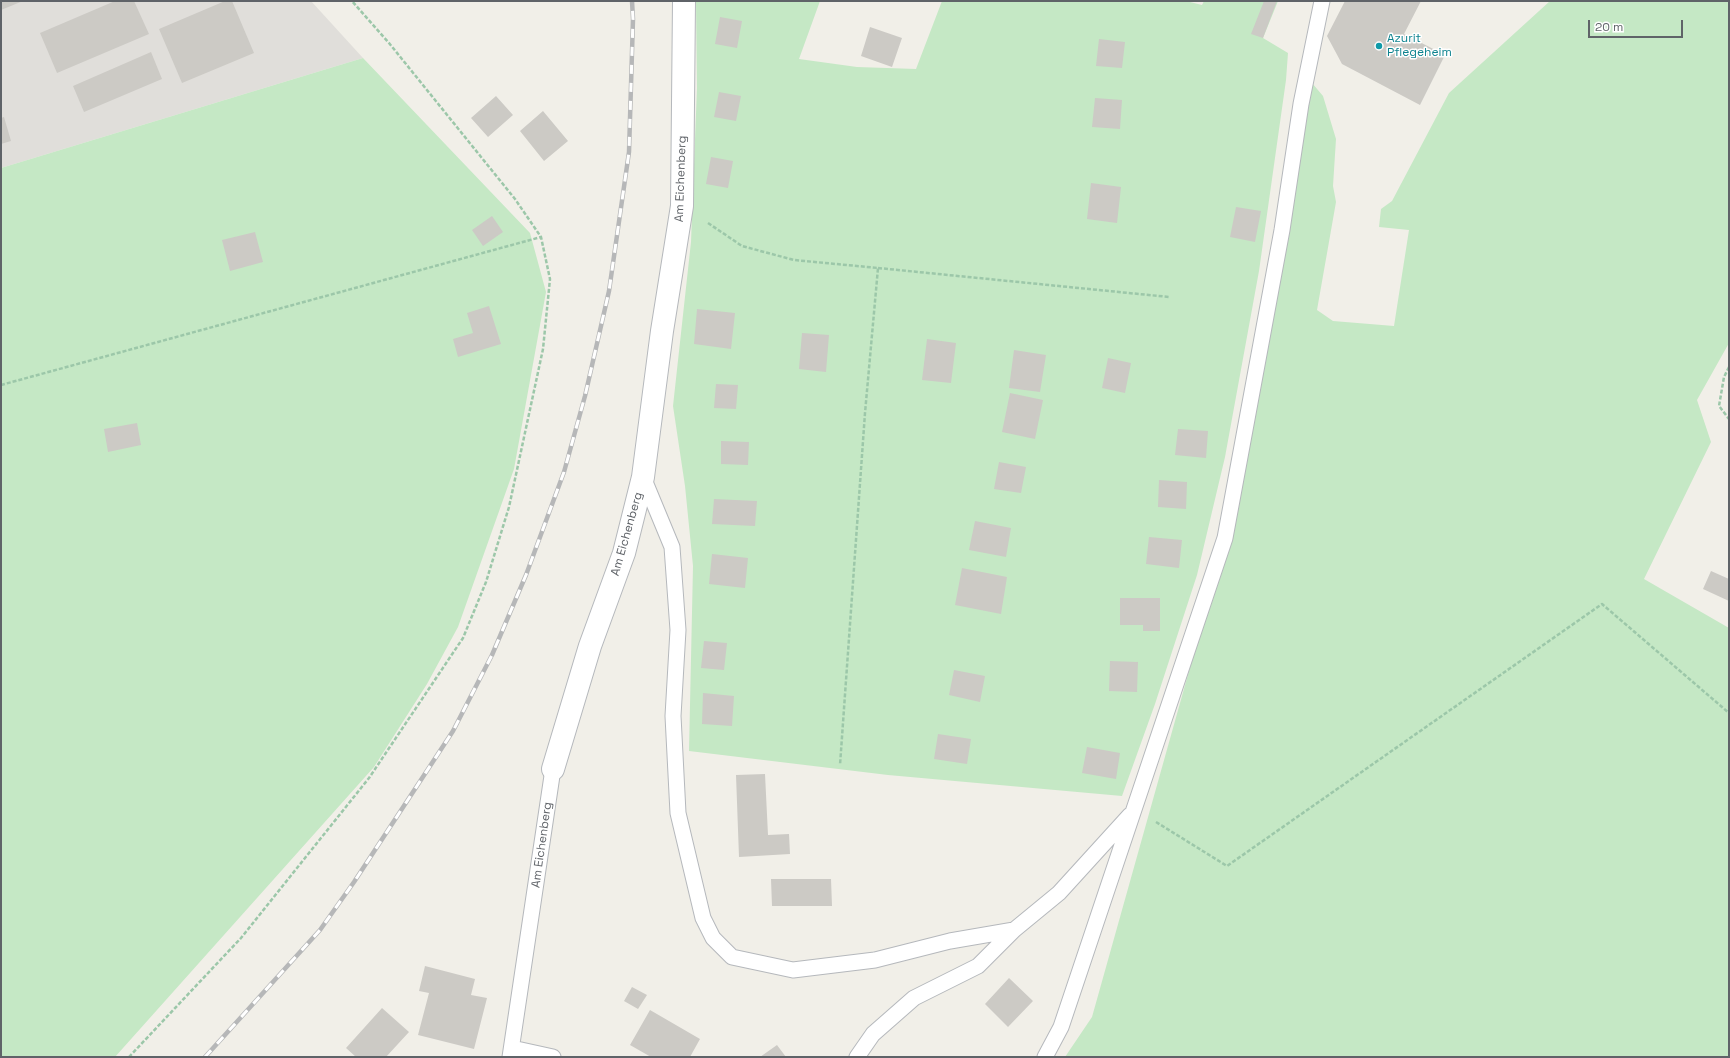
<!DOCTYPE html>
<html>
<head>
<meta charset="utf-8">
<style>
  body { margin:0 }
  #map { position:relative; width:1730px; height:1058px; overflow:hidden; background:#f1efe8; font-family:"Space Grotesk",sans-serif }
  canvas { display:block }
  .frame { position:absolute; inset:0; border:2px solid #5f6368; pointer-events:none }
  .scale { position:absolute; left:1588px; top:20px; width:95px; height:18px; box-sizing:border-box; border:2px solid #5f6368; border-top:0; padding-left:5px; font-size:12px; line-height:14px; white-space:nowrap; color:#5f6368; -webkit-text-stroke:3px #fff; paint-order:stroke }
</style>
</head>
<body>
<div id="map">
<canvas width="1730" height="1058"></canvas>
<div class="frame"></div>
<div class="scale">20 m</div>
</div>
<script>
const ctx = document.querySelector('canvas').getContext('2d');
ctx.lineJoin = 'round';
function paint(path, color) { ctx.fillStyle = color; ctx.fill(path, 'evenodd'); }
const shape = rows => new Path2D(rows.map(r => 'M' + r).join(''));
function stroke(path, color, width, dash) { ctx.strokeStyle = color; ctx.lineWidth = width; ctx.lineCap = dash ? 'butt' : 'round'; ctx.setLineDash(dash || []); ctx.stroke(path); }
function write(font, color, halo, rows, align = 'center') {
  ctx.font = font + ' "Space Grotesk",sans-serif'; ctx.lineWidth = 3; ctx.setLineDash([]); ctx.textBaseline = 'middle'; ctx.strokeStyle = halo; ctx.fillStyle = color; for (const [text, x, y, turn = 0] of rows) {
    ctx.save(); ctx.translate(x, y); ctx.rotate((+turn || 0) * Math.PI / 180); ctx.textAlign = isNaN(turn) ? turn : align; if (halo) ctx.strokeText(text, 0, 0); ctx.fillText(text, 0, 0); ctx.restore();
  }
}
paint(shape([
  [1,1,311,1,363,58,1,168]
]), '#e0deda');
paint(shape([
  [696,1,820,1,799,59,857,67,916,69,942,1,1186,1,1202,5,1204,1,1278,1,1263,38,1288,53,1286,80,1259,271,1225,457,1197,575,1155,704,1122,796,888,775,689,751,693,566,685,486,673,406,691,242,697,88],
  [1550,1,1729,1,1729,343,1697,400,1711,442,1644,579,1729,628,1729,1057,1065,1057,1092,1017,1226,539,1292,214,1312,83,1323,96,1336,139,1333,186,1336,202,1317,310,1333,321,1394,326,1409,230,1379,227,1381,209,1392,201,1449,93],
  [363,58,530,233,546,292,514,469,458,627,427,684,374,767,115,1057,1,1057,1,168]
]), '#c5e8c5');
paint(shape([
  [1,1,23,1,1,10],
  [115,1,134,1,149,34,57,73,40,33],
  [225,1,232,1,254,53,182,83,159,29],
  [1264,1,1277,1,1263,38,1251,34],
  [1345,1,1421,1,1404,34,1445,55,1420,105,1342,64,1327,36],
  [720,17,742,21,737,48,715,44],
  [870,27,902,38,892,67,861,56],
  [1099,39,1125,42,1122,68,1096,66],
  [151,52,162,79,84,112,73,86],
  [719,92,741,96,736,121,714,117],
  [496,96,513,115,488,137,471,118],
  [1095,98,1122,100,1120,129,1092,127],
  [543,111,568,141,544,161,520,131],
  [4,117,11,141,1,144,1,118],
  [711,157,733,161,728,188,706,184],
  [1091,183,1121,187,1117,223,1087,219],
  [1236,207,1261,211,1255,242,1230,237],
  [492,216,503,232,483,246,472,230],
  [255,232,263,262,230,271,222,240],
  [489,306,501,344,458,357,453,339,473,333,467,313],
  [697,309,735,313,731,349,694,344],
  [802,333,829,335,826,372,799,369],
  [927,339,956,343,951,383,922,380],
  [1014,350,1046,355,1040,392,1009,388],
  [1108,358,1131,363,1125,393,1102,388],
  [716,384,738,385,736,409,714,408],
  [1010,393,1043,400,1035,439,1002,432],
  [137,423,141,445,108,452,104,429],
  [1178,429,1208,431,1206,458,1175,455],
  [721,441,749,442,748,465,721,464],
  [999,462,1026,467,1021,493,994,489],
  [1159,480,1187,482,1186,509,1158,507],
  [714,499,757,501,755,526,712,524],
  [975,521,1011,528,1006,557,969,550],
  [1149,537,1182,540,1179,568,1146,564],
  [712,554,748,558,745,588,709,584],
  [962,568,1007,577,1001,614,955,605],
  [1711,571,1729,579,1729,601,1703,589],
  [1120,598,1160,598,1160,631,1143,631,1143,625,1120,625],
  [704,641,727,643,724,670,701,668],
  [1110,661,1138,662,1137,692,1109,691],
  [954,670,985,676,980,702,949,695],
  [703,693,734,696,732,726,702,724],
  [938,734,971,739,967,764,934,759],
  [1087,747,1120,753,1116,779,1082,773],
  [765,774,768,835,789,834,790,854,739,857,736,775],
  [771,879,831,879,832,906,772,906],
  [425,966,475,979,471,995,487,998,474,1049,418,1035,429,993,419,991],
  [1009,978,1033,1001,1008,1027,985,1004],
  [632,987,647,995,638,1009,624,1001],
  [382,1008,409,1032,386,1057,356,1057,346,1048],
  [650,1010,700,1039,690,1057,651,1057,630,1045],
  [777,1045,786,1057,760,1057]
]), '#cccac5');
const service = shape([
  [643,477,672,547,678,630,673,716,678,813,703,918,713,938,732,957,793,970,875,960,950,941,1014,930],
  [512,1048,553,1057],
  [510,1057,553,769],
  [857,1057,873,1034,914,998,978,966,1014,930,1059,893,1130,815],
  [1045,1057,1061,1027,1225,538,1282,230,1301,104,1322,1]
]);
const minor = shape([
  [553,769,590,646,624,553,643,477,662,331,682,206,684,1]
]);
stroke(service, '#b5b8bc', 17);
stroke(minor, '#b5b8bc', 24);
stroke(shape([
  [708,223,742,246,794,260,878,268,865,413,840,765],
  [878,268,1169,297],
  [1729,367,1724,377,1719,406,1729,419],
  [1,385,541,237],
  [1156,822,1227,866,1602,604,1729,713],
  [129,1057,241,938,369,778,463,638,486,582,509,507,543,349,550,279,541,237,515,199,389,43,352,1]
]), '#9cc7a9', 2.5, [4, 2]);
stroke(service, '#fff', 15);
stroke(minor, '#fff', 22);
const rail = shape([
  [205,1057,320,930,354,882,453,731,492,655,526,575,564,472,585,396,609,291,629,152,633,19,632,1]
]);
stroke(rail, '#b6b7b8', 4.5);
stroke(rail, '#fff', 3, [9]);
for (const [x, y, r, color] of [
  [1379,46,4,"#0f9aa8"]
]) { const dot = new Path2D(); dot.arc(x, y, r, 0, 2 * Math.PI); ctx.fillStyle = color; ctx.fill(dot); stroke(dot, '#fff', 1.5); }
write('12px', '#0d838f', '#fff', [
  ["Azurit",1387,39],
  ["Pflegeheim",1387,53]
], 'left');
write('12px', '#5f6368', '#fff', [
  ["Am Eichenberg",681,179,-88],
  ["Am Eichenberg",627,534,-74],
  ["Am Eichenberg",542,845,-82]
]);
</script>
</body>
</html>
